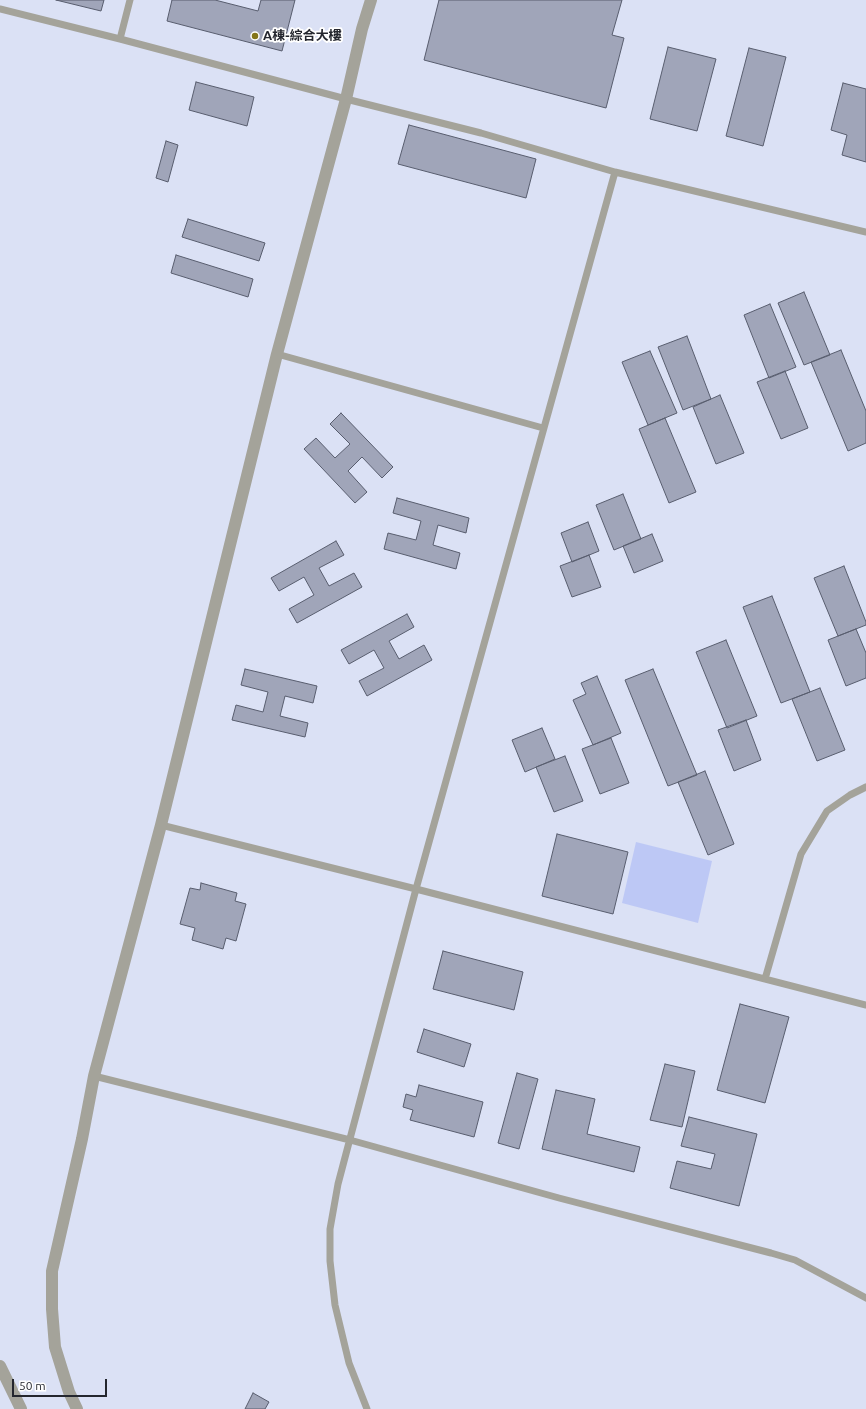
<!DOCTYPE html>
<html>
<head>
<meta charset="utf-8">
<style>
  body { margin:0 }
  #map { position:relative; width:866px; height:1409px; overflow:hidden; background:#dbe1f5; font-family:Ubuntu,sans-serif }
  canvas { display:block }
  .scale { position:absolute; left:12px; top:1379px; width:95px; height:18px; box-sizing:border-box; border:2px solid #24262e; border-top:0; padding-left:5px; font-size:12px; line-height:14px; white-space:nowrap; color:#24262e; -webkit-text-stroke:3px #fff; paint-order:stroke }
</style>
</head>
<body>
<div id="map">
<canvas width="866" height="1409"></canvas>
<div class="scale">50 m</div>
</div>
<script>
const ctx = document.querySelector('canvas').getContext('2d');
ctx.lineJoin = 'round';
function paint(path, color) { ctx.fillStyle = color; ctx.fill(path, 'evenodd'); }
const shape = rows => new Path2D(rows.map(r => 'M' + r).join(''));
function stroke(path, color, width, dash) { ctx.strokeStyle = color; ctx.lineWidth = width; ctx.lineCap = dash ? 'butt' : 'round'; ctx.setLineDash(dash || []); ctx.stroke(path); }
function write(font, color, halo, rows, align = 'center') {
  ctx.font = font + ' Ubuntu,"Noto Sans TC",sans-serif'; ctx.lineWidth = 3.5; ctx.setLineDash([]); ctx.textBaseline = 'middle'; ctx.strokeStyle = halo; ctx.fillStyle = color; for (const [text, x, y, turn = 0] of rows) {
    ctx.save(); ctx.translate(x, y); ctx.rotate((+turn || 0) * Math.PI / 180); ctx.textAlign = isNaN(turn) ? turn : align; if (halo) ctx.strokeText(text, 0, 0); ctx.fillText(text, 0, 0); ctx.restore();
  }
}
paint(shape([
  [636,842,712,861,698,923,622,903]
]), '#bdc8f5');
const building = shape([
  [56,0,104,0,101,11,56,0],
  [172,0,215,0,258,11,261,0,295,0,282,51,167,21,172,0],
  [439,0,622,0,612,35,624,38,606,108,424,60,439,0],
  [668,47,716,59,697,131,650,119,668,47],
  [749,48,786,57,763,146,726,136,749,48],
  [196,82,254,97,247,126,189,110,196,82],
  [843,83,866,89,866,162,842,155,847,135,831,130,843,83],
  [409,125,536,159,526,198,398,164,409,125],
  [166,141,178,145,168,182,156,178,166,141],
  [188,219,265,243,259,261,182,237,188,219],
  [176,255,253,279,248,297,171,273,176,255],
  [804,292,830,355,804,365,778,303,804,292],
  [770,304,796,367,769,378,744,315,770,304],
  [687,336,711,399,683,410,658,347,687,336],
  [841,350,866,411,866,443,848,451,811,362,841,350],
  [650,351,677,413,648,425,622,362,650,351],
  [785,371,808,428,781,439,757,382,785,371],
  [720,395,744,453,716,464,693,407,720,395],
  [341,413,393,467,382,478,362,457,348,471,367,492,355,503,304,449,316,438,335,458,350,444,330,424,341,413],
  [665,418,696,492,669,503,639,429,665,418],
  [623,494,641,539,614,550,596,505,623,494],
  [397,498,469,518,466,533,438,525,433,545,460,553,456,569,384,549,388,533,416,540,421,521,393,513,397,498],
  [588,522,599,551,572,562,561,533,588,522],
  [652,534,663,561,634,573,623,546,652,534],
  [336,541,344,555,319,568,329,586,354,573,362,587,297,623,289,609,314,595,304,577,279,591,271,578,336,541],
  [589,555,601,587,572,597,560,566,589,555],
  [844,566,866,622,866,625,838,636,814,578,844,566],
  [772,596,810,692,781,703,743,607,772,596],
  [407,614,414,627,389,641,399,659,424,645,432,660,367,696,359,681,384,668,374,650,349,664,341,650,407,614],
  [856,629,866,653,866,678,846,686,828,640,856,629],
  [726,640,757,716,727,728,696,652,726,640],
  [245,669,317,686,313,703,285,696,280,716,308,723,305,737,232,720,236,705,263,712,268,692,241,685,245,669],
  [653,669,697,775,668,786,625,680,653,669],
  [597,676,621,733,593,745,573,700,586,694,581,683,597,676],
  [820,688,845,750,817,761,792,699,820,688],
  [746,720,761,760,734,771,718,730,746,720],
  [542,728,555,759,525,772,512,740,542,728],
  [611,738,629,783,600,794,582,749,611,738],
  [565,756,583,801,554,812,536,767,565,756],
  [705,771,734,844,708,855,678,782,705,771],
  [557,834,628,852,613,914,542,896,557,834],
  [201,883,237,893,235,901,246,904,236,941,226,938,223,949,192,940,195,928,180,924,190,888,200,890,201,883],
  [443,951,523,972,514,1010,433,989,443,951],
  [740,1004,789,1017,765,1103,717,1090,740,1004],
  [424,1029,471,1044,464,1067,417,1052,424,1029],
  [665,1064,695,1071,682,1127,650,1120,665,1064],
  [517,1073,538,1079,519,1149,498,1143,517,1073],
  [419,1085,483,1102,474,1137,410,1120,413,1110,403,1107,406,1094,416,1097,419,1085],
  [556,1090,595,1099,587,1134,640,1147,634,1172,542,1149,556,1090],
  [689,1117,757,1134,739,1206,670,1188,677,1161,711,1169,715,1154,681,1146,689,1117],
  [253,1393,269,1402,265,1409,245,1409,253,1393]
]);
paint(building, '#a0a5b9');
stroke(building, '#585d6e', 1);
stroke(shape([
  [0,9,120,39,346,99,481,133,615,172,866,232],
  [120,39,130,0],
  [277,354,543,428],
  [161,825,416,889,866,1005],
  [765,979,801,854,827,811,850,795,866,787],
  [94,1076,350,1140,559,1198,771,1253,795,1260,866,1298],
  [367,1409,349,1363,335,1305,330,1261,330,1229,338,1184,416,889,615,172]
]), '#a4a39a', 7);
stroke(shape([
  [77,1409,69,1392,55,1347,52,1309,52,1271,82,1139,94,1076,161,825,277,354,346,99,362,29,371,0]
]), '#a4a39a', 12);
stroke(shape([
  [0,1366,21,1409]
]), '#a4a39a', 12);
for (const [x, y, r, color] of [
  [255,36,4,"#847518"]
]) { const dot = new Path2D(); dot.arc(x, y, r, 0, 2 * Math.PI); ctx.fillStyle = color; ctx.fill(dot); stroke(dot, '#fff', 1.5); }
write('bold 13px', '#24262e', '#fff', [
  ["A棟-綜合大樓",263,36]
], 'left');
</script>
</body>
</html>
